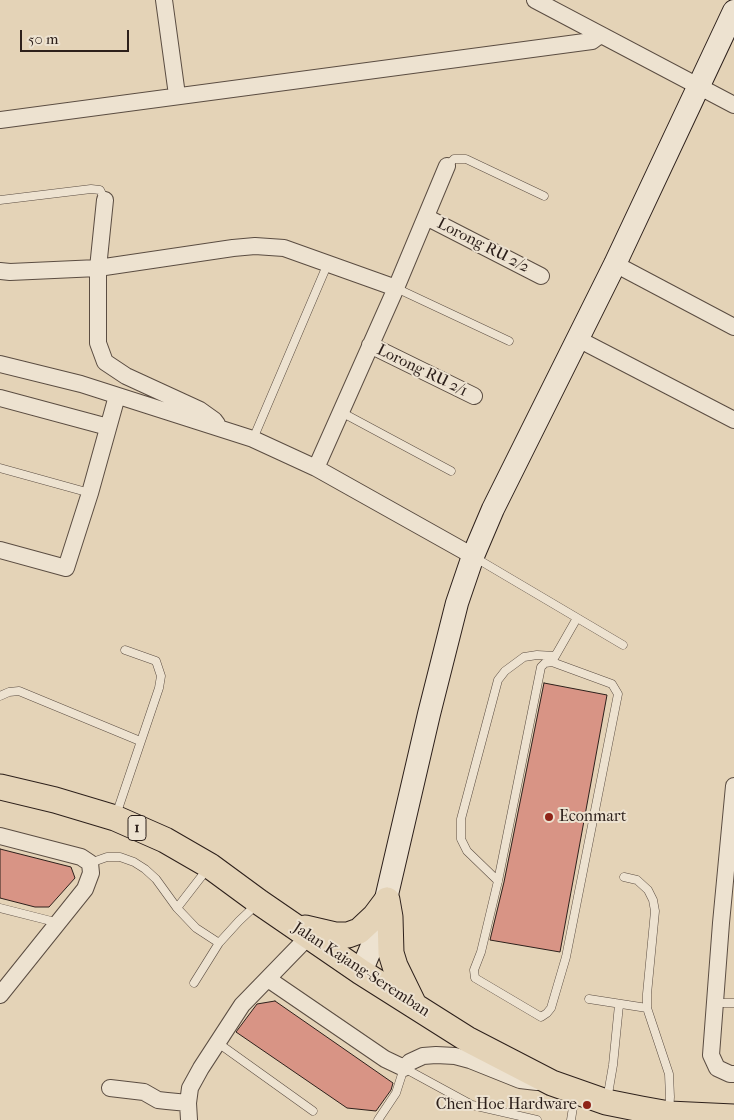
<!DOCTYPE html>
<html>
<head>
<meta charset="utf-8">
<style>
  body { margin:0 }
  #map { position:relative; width:734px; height:1120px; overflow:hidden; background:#e4d3b7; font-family:"IM FELL French Canon",serif }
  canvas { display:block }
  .scale { position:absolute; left:20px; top:30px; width:109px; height:22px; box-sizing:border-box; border:2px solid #2d201b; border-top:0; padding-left:6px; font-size:15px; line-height:18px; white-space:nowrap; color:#2d201b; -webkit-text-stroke:4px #ede2d0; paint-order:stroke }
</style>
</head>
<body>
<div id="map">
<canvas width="734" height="1120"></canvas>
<div class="scale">50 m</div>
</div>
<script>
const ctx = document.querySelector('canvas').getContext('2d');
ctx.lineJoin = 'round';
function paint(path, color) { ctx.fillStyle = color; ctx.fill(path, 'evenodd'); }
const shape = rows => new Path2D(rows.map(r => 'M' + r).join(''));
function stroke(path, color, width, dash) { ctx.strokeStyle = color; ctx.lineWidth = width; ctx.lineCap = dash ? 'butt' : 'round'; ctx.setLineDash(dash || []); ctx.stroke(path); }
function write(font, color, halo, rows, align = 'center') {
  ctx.font = font + ' "IM FELL French Canon",serif'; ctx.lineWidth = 4; ctx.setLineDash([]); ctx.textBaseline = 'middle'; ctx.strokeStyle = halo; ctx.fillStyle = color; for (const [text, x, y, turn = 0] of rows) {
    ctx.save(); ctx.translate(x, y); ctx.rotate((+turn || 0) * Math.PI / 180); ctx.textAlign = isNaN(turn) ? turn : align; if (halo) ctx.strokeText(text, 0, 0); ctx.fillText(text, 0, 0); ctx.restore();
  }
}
const building = shape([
  [544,683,607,695,560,952,490,940,504,882,544,683],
  [0,849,71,867,75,878,49,907,35,907,0,898,0,849],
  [275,1001,393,1083,391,1090,376,1111,347,1108,236,1032,257,1004,275,1001]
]);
paint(building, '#d89485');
stroke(building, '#2d201b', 1);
const lane = shape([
  [447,166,454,159,466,159,544,196],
  [0,200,91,189,100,190,105,200],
  [396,288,509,341],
  [341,412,451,471],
  [253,439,328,263],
  [0,468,90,493],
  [474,557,623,645],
  [553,660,577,618],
  [552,662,612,684,618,694,566,957,551,1008,547,1013,541,1017,475,978,474,970,481,952,498,881,541,667,545,663,552,662],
  [0,696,9,692,19,691,140,741],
  [116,815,159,688,161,676,156,661,125,650],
  [90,863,107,857,120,857,134,862,145,869,156,879,177,908,196,928,219,943],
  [624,877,637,880,648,890,653,900,655,911,647,994,647,1008,669,1074,670,1097,669,1112],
  [498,881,467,851,461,839,461,819,498,680,505,671,524,657,537,655,555,656],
  [0,908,59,923],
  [177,908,208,868],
  [194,983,219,943,239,921,256,905],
  [589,999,647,1008],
  [715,1003,734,1003],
  [218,1043,313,1111],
  [607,1100,613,1065,619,1005],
  [378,1120,396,1093,404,1068,472,1105,537,1120],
  [571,1120,575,1094]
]);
const street = shape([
  [164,0,177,95],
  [535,0,734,105],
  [0,120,592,41,600,35],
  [105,200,98,268,98,343,105,362,126,376,200,410,214,420,217,424],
  [426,217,541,276],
  [615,264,734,327],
  [0,271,10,272,98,268,233,248,255,246,284,248,396,288],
  [578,339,734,420],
  [370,345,474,396],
  [0,364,81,384,253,439,316,468,473,556],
  [0,398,108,427],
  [316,468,396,288,447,166],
  [0,550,66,568,90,493,117,396],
  [734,786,721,923,711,1055,717,1068,730,1074,734,1074],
  [0,836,81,857,90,863,91,873,85,889,0,995],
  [268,979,385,1059,404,1068,410,1062,423,1056,436,1055,455,1056,470,1060,520,1080,537,1082],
  [110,1088,144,1092,158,1100,167,1101,188,1103],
  [189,1120,188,1103,190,1088,201,1068,242,1005,309,936]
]);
const secondary = shape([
  [361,972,379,929,429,714,457,603,473,556,493,509,615,264,734,11]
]);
const primary = shape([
  [0,787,55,800,115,818,165,840,210,866,259,902,361,972,467,1039,552,1083,606,1102,641,1109,669,1114,734,1117],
  [387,900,390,917,391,953,395,966,414,1005],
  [305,928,335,935,348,935,359,931,375,916,387,900]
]);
stroke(lane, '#5b4d42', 9);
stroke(street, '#5b4d42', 18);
stroke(secondary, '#2d201b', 24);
stroke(primary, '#2d201b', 27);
stroke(lane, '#ede2d0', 8);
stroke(street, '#ede2d0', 16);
stroke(secondary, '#ede2d0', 22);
stroke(primary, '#e4d3b7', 25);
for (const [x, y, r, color] of [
  [549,817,5,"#8f2418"],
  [587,1105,5,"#8f2418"]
]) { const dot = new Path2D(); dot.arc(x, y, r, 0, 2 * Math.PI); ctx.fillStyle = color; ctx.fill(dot); stroke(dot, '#ede2d0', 2); }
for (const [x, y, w] of [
  [137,828,18]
]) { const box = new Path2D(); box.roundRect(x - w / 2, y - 12.5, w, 25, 4); ctx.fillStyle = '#ede2d0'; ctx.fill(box); stroke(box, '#2d201b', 1); }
write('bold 15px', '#2d201b', null, [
  ["1",137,828]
]);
write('16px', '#2d201b', '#ede2d0', [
  ["Lorong RU 2/2",483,246,27],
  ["Lorong RU 2/1",422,371,26],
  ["Jalan Kajang-Seremban",361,970,33]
]);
write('16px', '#2d201b', '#ede2d0', [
  ["Econmart",559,817],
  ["Chen Hoe Hardware",577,1105,"right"]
], 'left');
</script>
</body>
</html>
